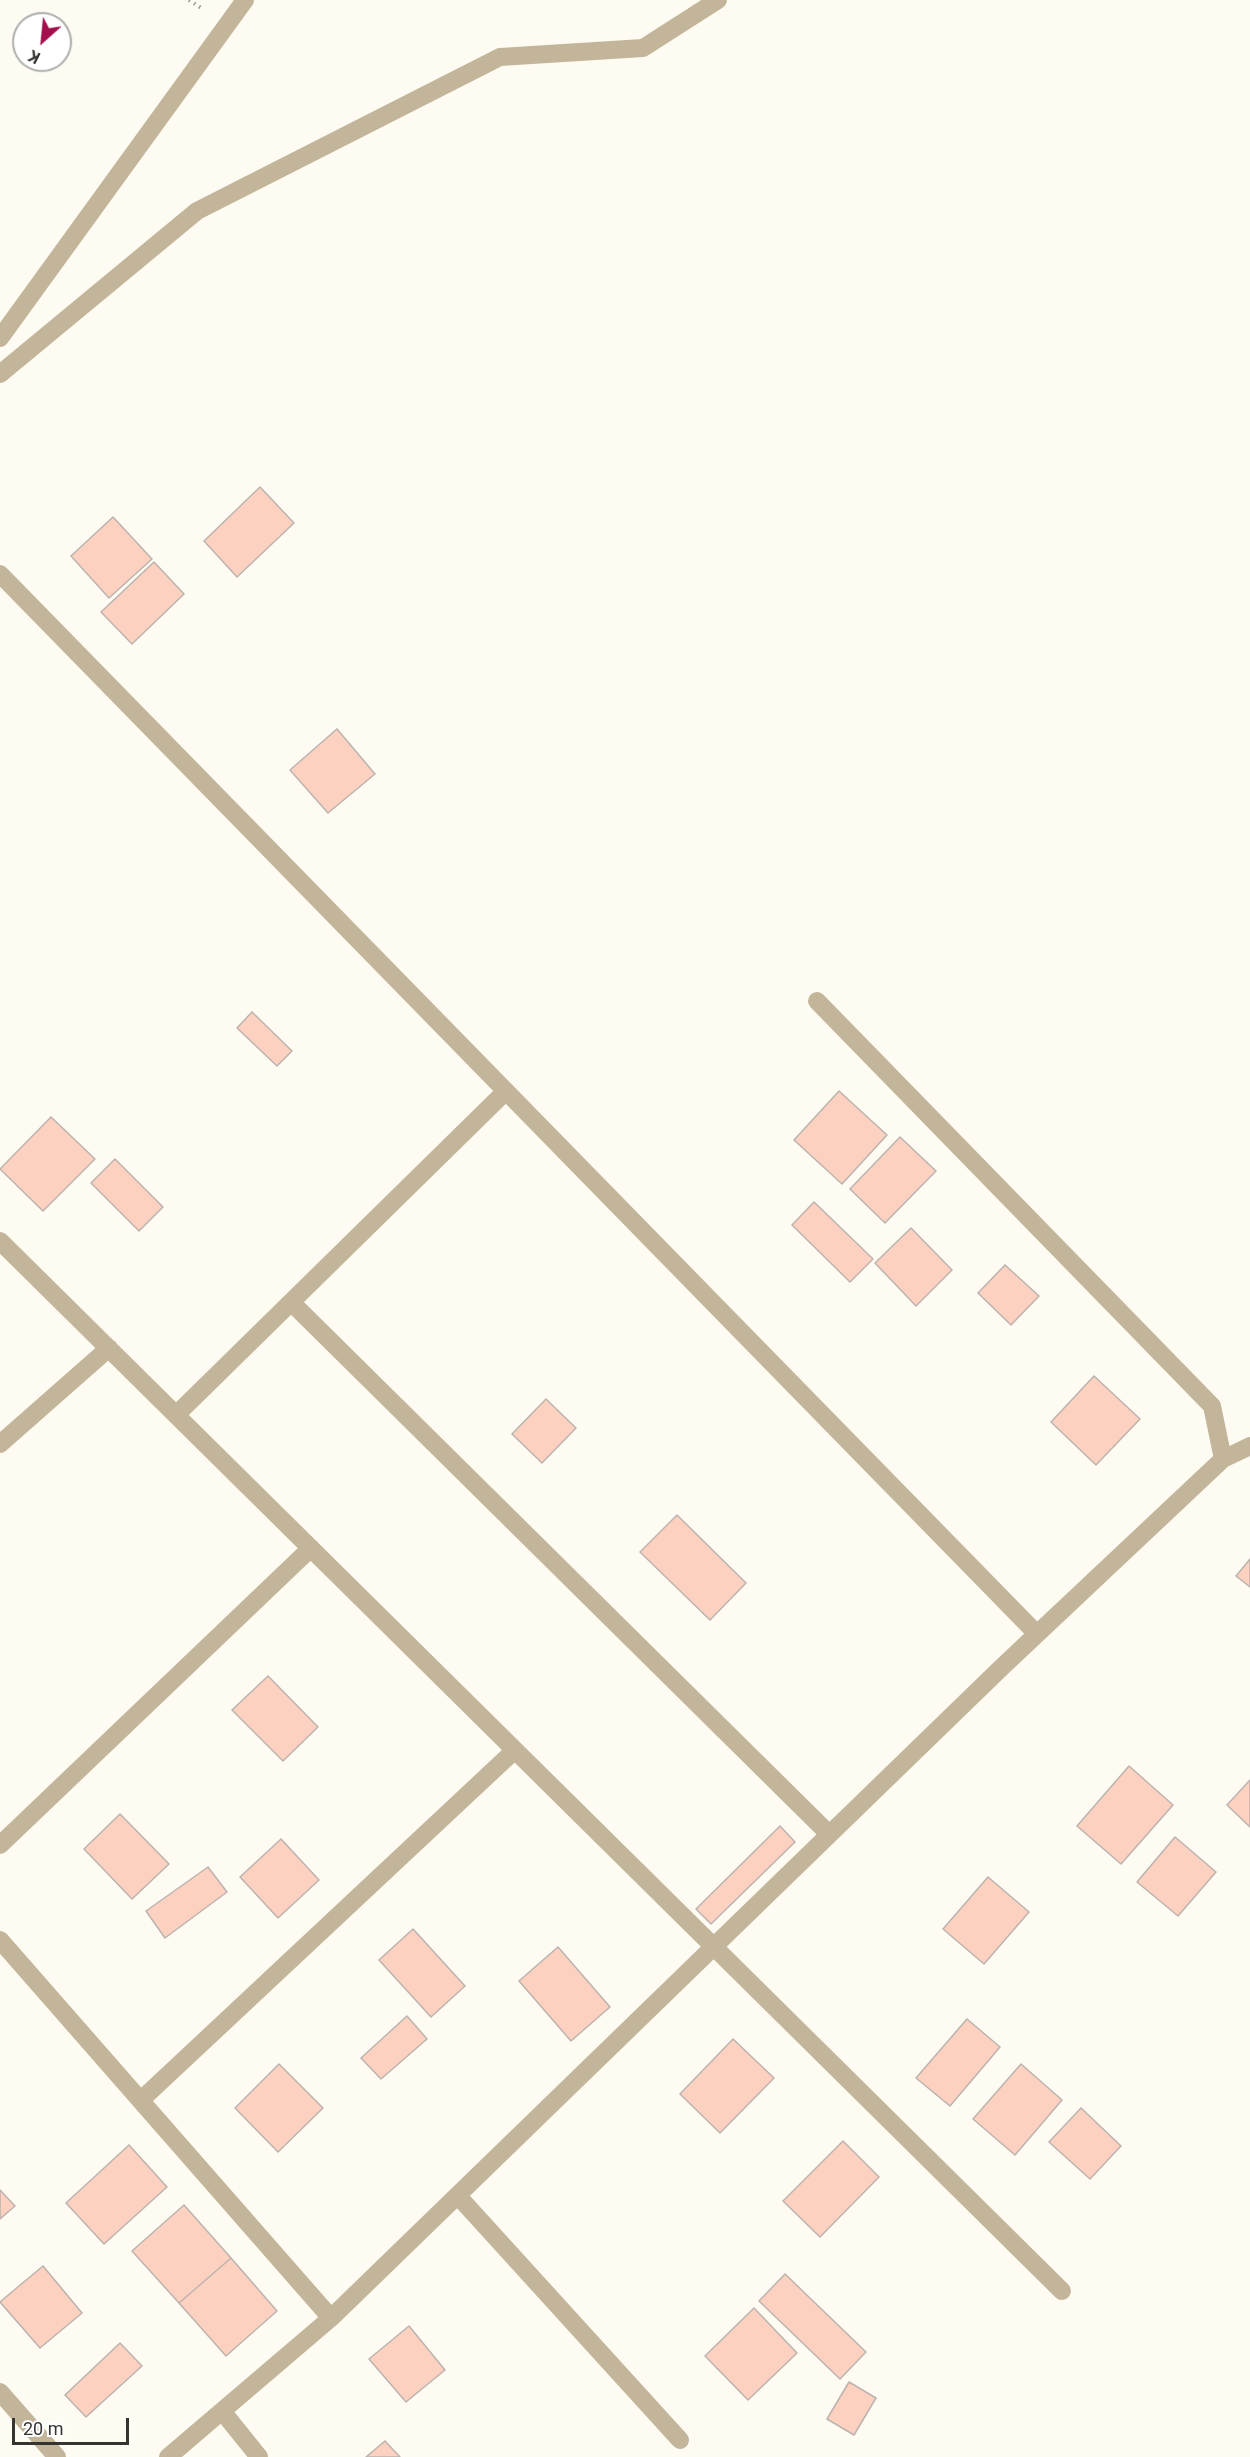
<!DOCTYPE html>
<html>
<head>
<meta charset="utf-8">
<style>
  body { margin:0 }
  #map { position:relative; width:1250px; height:2457px; overflow:hidden; background:#fefbf2; font-family:Roboto,sans-serif }
  canvas { display:block }
  .north { position:absolute; left:12px; top:12px; width:60px; height:60px; box-sizing:border-box; background:#fff; border:2px solid #aeaeac; border-radius:50%; rotate:207deg; font-size:16px; font-weight:700; line-height:24px; text-align:center; color:#353430 }
  .north::after { content:''; display:block; margin:auto; width:21px; height:27px; background:#a30e4d; clip-path:polygon(50% 0,100% 100%,50% 72%,0 100%) }
  .scale { position:absolute; left:12px; top:2418px; width:117px; height:27px; box-sizing:border-box; border:3px solid #353430; border-top:0; padding-left:8px; font-size:18px; line-height:21px; white-space:nowrap; color:#353430; -webkit-text-stroke:4px #fff; paint-order:stroke }
</style>
</head>
<body>
<div id="map">
<canvas width="1250" height="2457"></canvas>
<div class="north">K</div>
<div class="scale">20 m</div>
</div>
<script>
const ctx = document.querySelector('canvas').getContext('2d');
ctx.lineJoin = 'round';
function paint(path, color) { ctx.fillStyle = color; ctx.fill(path, 'evenodd'); }
const shape = rows => new Path2D(rows.map(r => 'M' + r).join(''));
function stroke(path, color, width, dash) { ctx.strokeStyle = color; ctx.lineWidth = width; ctx.lineCap = dash ? 'butt' : 'round'; ctx.setLineDash(dash || []); ctx.stroke(path); }
const building = shape([
  [260,487,294,523,237,577,204,541,260,487],
  [113,517,152,559,109,598,71,556,113,517],
  [154,562,184,594,132,644,101,612,154,562],
  [337,729,375,774,328,813,290,770,337,729],
  [252,1012,292,1051,277,1066,237,1028,252,1012],
  [839,1091,887,1135,842,1184,794,1140,839,1091],
  [51,1117,95,1159,43,1211,0,1169,51,1117],
  [900,1137,936,1171,885,1223,850,1189,900,1137],
  [115,1159,163,1207,139,1231,91,1183,115,1159],
  [814,1202,873,1259,850,1282,792,1225,814,1202],
  [911,1228,952,1270,916,1306,875,1263,911,1228],
  [1005,1265,1039,1296,1011,1325,978,1293,1005,1265],
  [1094,1376,1140,1419,1096,1465,1051,1422,1094,1376],
  [546,1399,576,1428,542,1463,512,1434,546,1399],
  [677,1515,746,1583,710,1620,640,1552,677,1515],
  [1250,1559,1250,1587,1236,1576,1250,1559],
  [268,1676,318,1727,283,1761,232,1710,268,1676],
  [1129,1766,1173,1805,1121,1864,1077,1826,1129,1766],
  [1250,1780,1250,1827,1227,1805,1250,1780],
  [120,1814,169,1864,132,1899,84,1849,120,1814],
  [780,1826,795,1842,711,1924,696,1909,780,1826],
  [1175,1837,1216,1872,1178,1916,1137,1882,1175,1837],
  [281,1839,319,1880,278,1918,240,1877,281,1839],
  [208,1867,227,1892,165,1938,146,1911,208,1867],
  [988,1877,1029,1912,984,1964,943,1929,988,1877],
  [413,1929,465,1986,431,2017,379,1960,413,1929],
  [558,1947,610,2007,571,2041,519,1981,558,1947],
  [407,2016,427,2039,381,2079,361,2058,407,2016],
  [967,2019,1000,2047,950,2106,916,2078,967,2019],
  [733,2039,774,2078,720,2133,680,2094,733,2039],
  [279,2064,323,2108,278,2152,235,2108,279,2064],
  [1021,2064,1062,2100,1015,2155,973,2119,1021,2064],
  [1081,2108,1121,2146,1090,2179,1049,2142,1081,2108],
  [843,2141,879,2177,820,2237,783,2201,843,2141],
  [129,2145,167,2187,104,2244,66,2203,129,2145],
  [0,2190,15,2206,0,2219,0,2190],
  [184,2205,231,2258,179,2303,132,2251,184,2205],
  [231,2258,277,2311,226,2356,179,2303,231,2258],
  [43,2266,82,2313,40,2348,0,2302,43,2266],
  [785,2274,866,2352,840,2379,759,2301,785,2274],
  [754,2308,797,2353,748,2400,705,2356,754,2308],
  [409,2326,445,2370,406,2402,369,2359,409,2326],
  [120,2343,142,2366,86,2417,65,2395,120,2343],
  [849,2382,876,2398,854,2435,827,2419,849,2382],
  [385,2441,400,2457,366,2457,385,2441]
]);
paint(building, '#fdd1bf');
stroke(building, '#bcb3af', 1.5);
stroke(shape([
  [189,0,204,10]
]), '#9c9a94', 4, [1.5, 4.5]);
stroke(shape([
  [0,338,245,0],
  [0,374,197,211,500,57,643,48,718,0],
  [0,574,1037,1634],
  [817,1001,1212,1406,1223,1459],
  [0,1241,1062,2291],
  [291,1302,829,1834],
  [176,1415,506,1091],
  [0,1444,109,1348],
  [0,1845,311,1548],
  [0,1940,331,2318],
  [141,2100,515,1750],
  [458,2196,680,2440],
  [0,2392,57,2457],
  [222,2411,259,2457],
  [168,2457,331,2318,1002,1667,1223,1459,1250,1446]
]), '#c3b599', 18);
</script>
</body>
</html>
